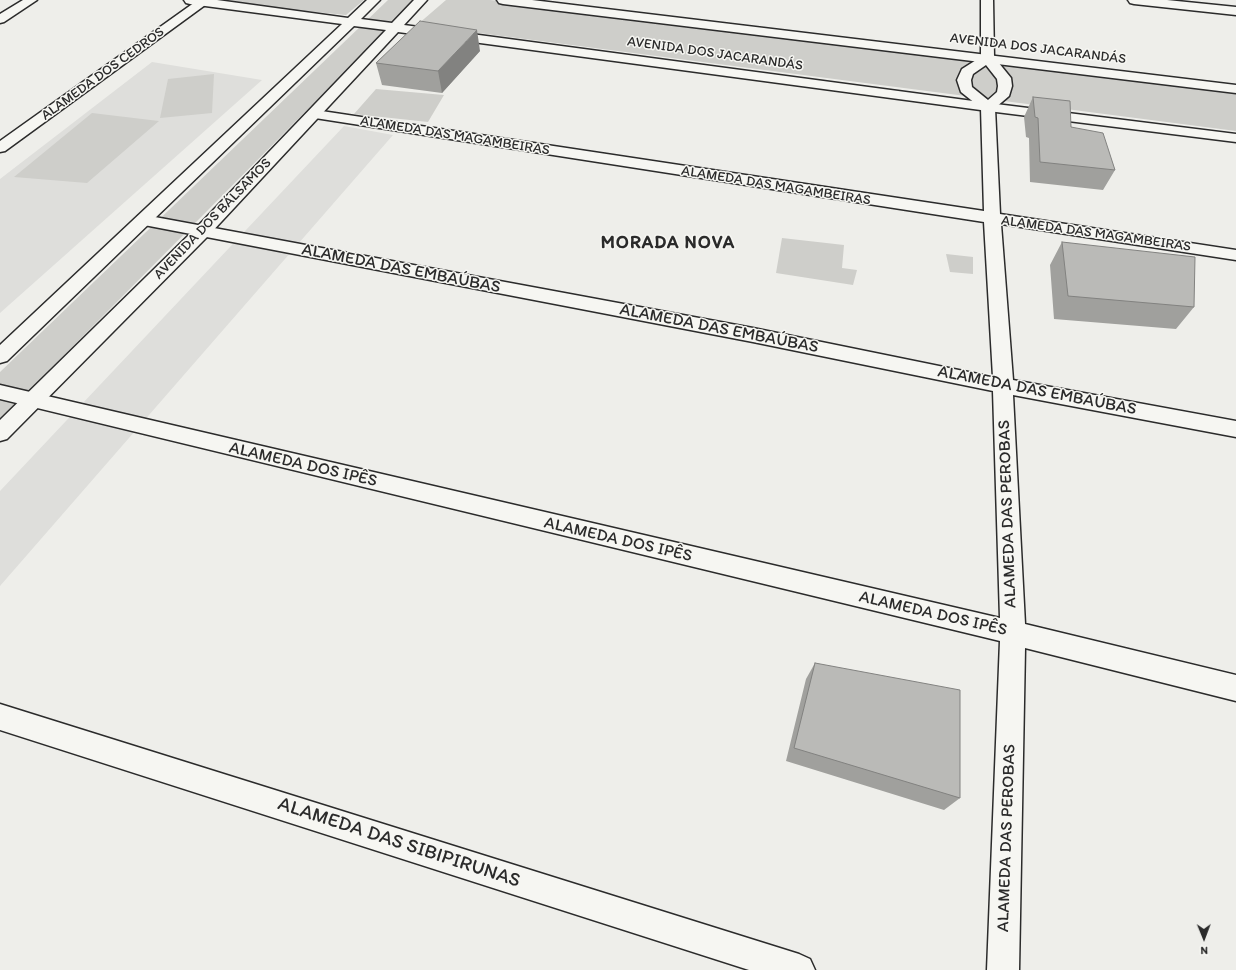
<!DOCTYPE html>
<html>
<head>
<meta charset="utf-8">
<style>
  body { margin:0 }
  #map { position:relative; width:1236px; height:970px; overflow:hidden; background:#eeeeea; font-family:Itim,sans-serif }
  canvas { display:block }
  .north { position:absolute; left:1184px; top:918px; width:40px; height:40px; -webkit-text-stroke:3px #f6f6f2; paint-order:stroke; rotate:179deg; font-size:11px; font-weight:700; line-height:16px; text-align:center; color:#2b2b2b }
  .north::after { content:''; display:block; margin:auto; width:14px; height:18px; background:#2b2b2b; clip-path:polygon(50% 0,100% 100%,50% 72%,0 100%) }
</style>
</head>
<body>
<div id="map">
<canvas width="1236" height="970"></canvas>
<div class="north">N</div>
</div>
<script>
const ctx = document.querySelector('canvas').getContext('2d');
ctx.lineJoin = 'round';
function paint(path, color) { ctx.fillStyle = color; ctx.fill(path, 'evenodd'); }
const shape = rows => new Path2D(rows.map(r => 'M' + r).join(''));
function stroke(path, color, width, dash) { ctx.strokeStyle = color; ctx.lineWidth = width; ctx.lineCap = dash ? 'butt' : 'round'; ctx.setLineDash(dash || []); ctx.stroke(path); }
function write(font, color, halo, rows, align = 'center') {
  ctx.font = font + ' Itim,sans-serif'; ctx.lineWidth = 3; ctx.setLineDash([]); ctx.textBaseline = 'middle'; ctx.strokeStyle = halo; ctx.fillStyle = color; for (const [text, x, y, turn = 0] of rows) {
    ctx.save(); ctx.translate(x, y); ctx.rotate((+turn || 0) * Math.PI / 180); ctx.textAlign = isNaN(turn) ? turn : align; if (halo) ctx.strokeText(text, 0, 0); ctx.fillText(text, 0, 0); ctx.restore();
  }
}
paint(shape([
  [152,62,262,80,0,313,0,179],
  [344,126,393,135,0,586,0,491]
]), '#dededb');
paint(shape([
  [226,0,364,0,346,15,222,3],
  [388,0,416,0,0,420,0,372],
  [446,0,490,0,586,11,585,13,1236,93,1236,131,417,25],
  [214,74,212,113,160,118,168,79],
  [376,89,444,95,428,122,354,114],
  [92,113,159,121,87,183,14,177],
  [782,238,844,245,842,268,857,270,853,285,776,273],
  [946,254,973,257,973,274,950,272]
]), '#cececa');
const street = shape([
  [23,0,37,0,4,22,0,23,0,14,23,0],
  [198,0,212,0,5,151,0,152,0,141,198,0],
  [981,0,993,0,994,57,1011,78,1012,86,1009,96,995,108,1000,214,1236,250,1236,260,1001,224,1013,380,1236,421,1236,437,1013,395,1025,624,1236,675,1236,701,1025,648,1019,970,987,970,1000,641,0,399,0,385,1000,618,993,391,753,342,144,225,138,224,136,220,138,216,144,215,753,328,993,377,984,222,315,118,310,117,308,114,310,111,315,110,984,211,981,108,961,92,957,80,962,69,981,57,981,0],
  [986,65,997,79,998,86,997,92,988,100,972,87,971,80,973,74,986,65],
  [1128,0,1167,0,1236,7,1236,15,1134,4,1130,3,1128,0],
  [0,704,799,954,810,959,815,970,749,970,0,730,0,704]
]);
const secondary = shape([
  [184,0,217,0,348,18,367,0,380,0,361,19,392,23,414,0,427,0,404,25,988,103,1236,134,1236,142,988,111,398,32,208,236,7,439,0,441,0,420,196,228,386,30,354,26,7,361,0,363,0,345,342,24,190,4,186,3,184,0],
  [497,0,532,0,1236,85,1236,93,503,4,499,3,497,0]
]);
stroke(street, '#2b2b2b', 3);
stroke(secondary, '#2b2b2b', 3);
paint(street, '#f6f6f2');
paint(secondary, '#f6f6f2');
paint(shape([
  [480,51,442,93,382,85,376,63],
  [1033,97,1071,127,1115,170,1103,190,1030,182,1029,138,1026,137,1024,117],
  [1062,242,1194,307,1176,329,1054,319,1050,265],
  [815,663,960,798,944,810,786,761,806,679]
]), '#a0a09d');
paint(shape([
  [477,30,480,51,442,93,438,71]
]), '#828280');
const building = shape([
  [420,21,477,30,438,71,376,63,420,21],
  [1033,97,1070,101,1071,127,1103,133,1115,170,1040,162,1038,118,1035,117,1033,97],
  [1062,242,1195,257,1194,307,1068,296,1062,242],
  [815,663,960,690,960,798,794,748,815,663]
]);
paint(building, '#babab7');
stroke(building, '#828280', 1);
write('14px', '#2b2b2b', '#f6f6f2', [
  ["AVENIDA DOS JACARANDÁS",1038,49,7],
  ["AVENIDA DOS JACARANDÁS",715,54,8],
  ["ALAMEDA DOS CEDROS",103,74,-36],
  ["ALAMEDA DAS MAGAMBEIRAS",455,136,9],
  ["ALAMEDA DAS MAGAMBEIRAS",776,186,9],
  ["AVENIDA DOS BÁLSAMOS",213,219,-46],
  ["ALAMEDA DAS MAGAMBEIRAS",1096,234,8]
]);
write('17px', '#2b2b2b', '#f6f6f2', [
  ["ALAMEDA DAS EMBAÚBAS",401,269,11],
  ["ALAMEDA DAS EMBAÚBAS",719,329,11],
  ["ALAMEDA DAS EMBAÚBAS",1037,391,11],
  ["ALAMEDA DOS IPÊS",303,465,13],
  ["ALAMEDA DAS PEROBAS",1008,514,-92],
  ["ALAMEDA DOS IPÊS",618,540,13],
  ["ALAMEDA DOS IPÊS",933,614,13],
  ["ALAMEDA DAS PEROBAS",1007,838,-88]
]);
ctx.letterSpacing = '1px';
write('bold 18px', '#2b2b2b', '#f6f6f2', [
  ["MORADA NOVA",668,243]
]);
ctx.letterSpacing = '0px';
write('20px', '#2b2b2b', '#f6f6f2', [
  ["ALAMEDA DAS SIBIPIRUNAS",399,843,18]
]);
</script>
</body>
</html>
